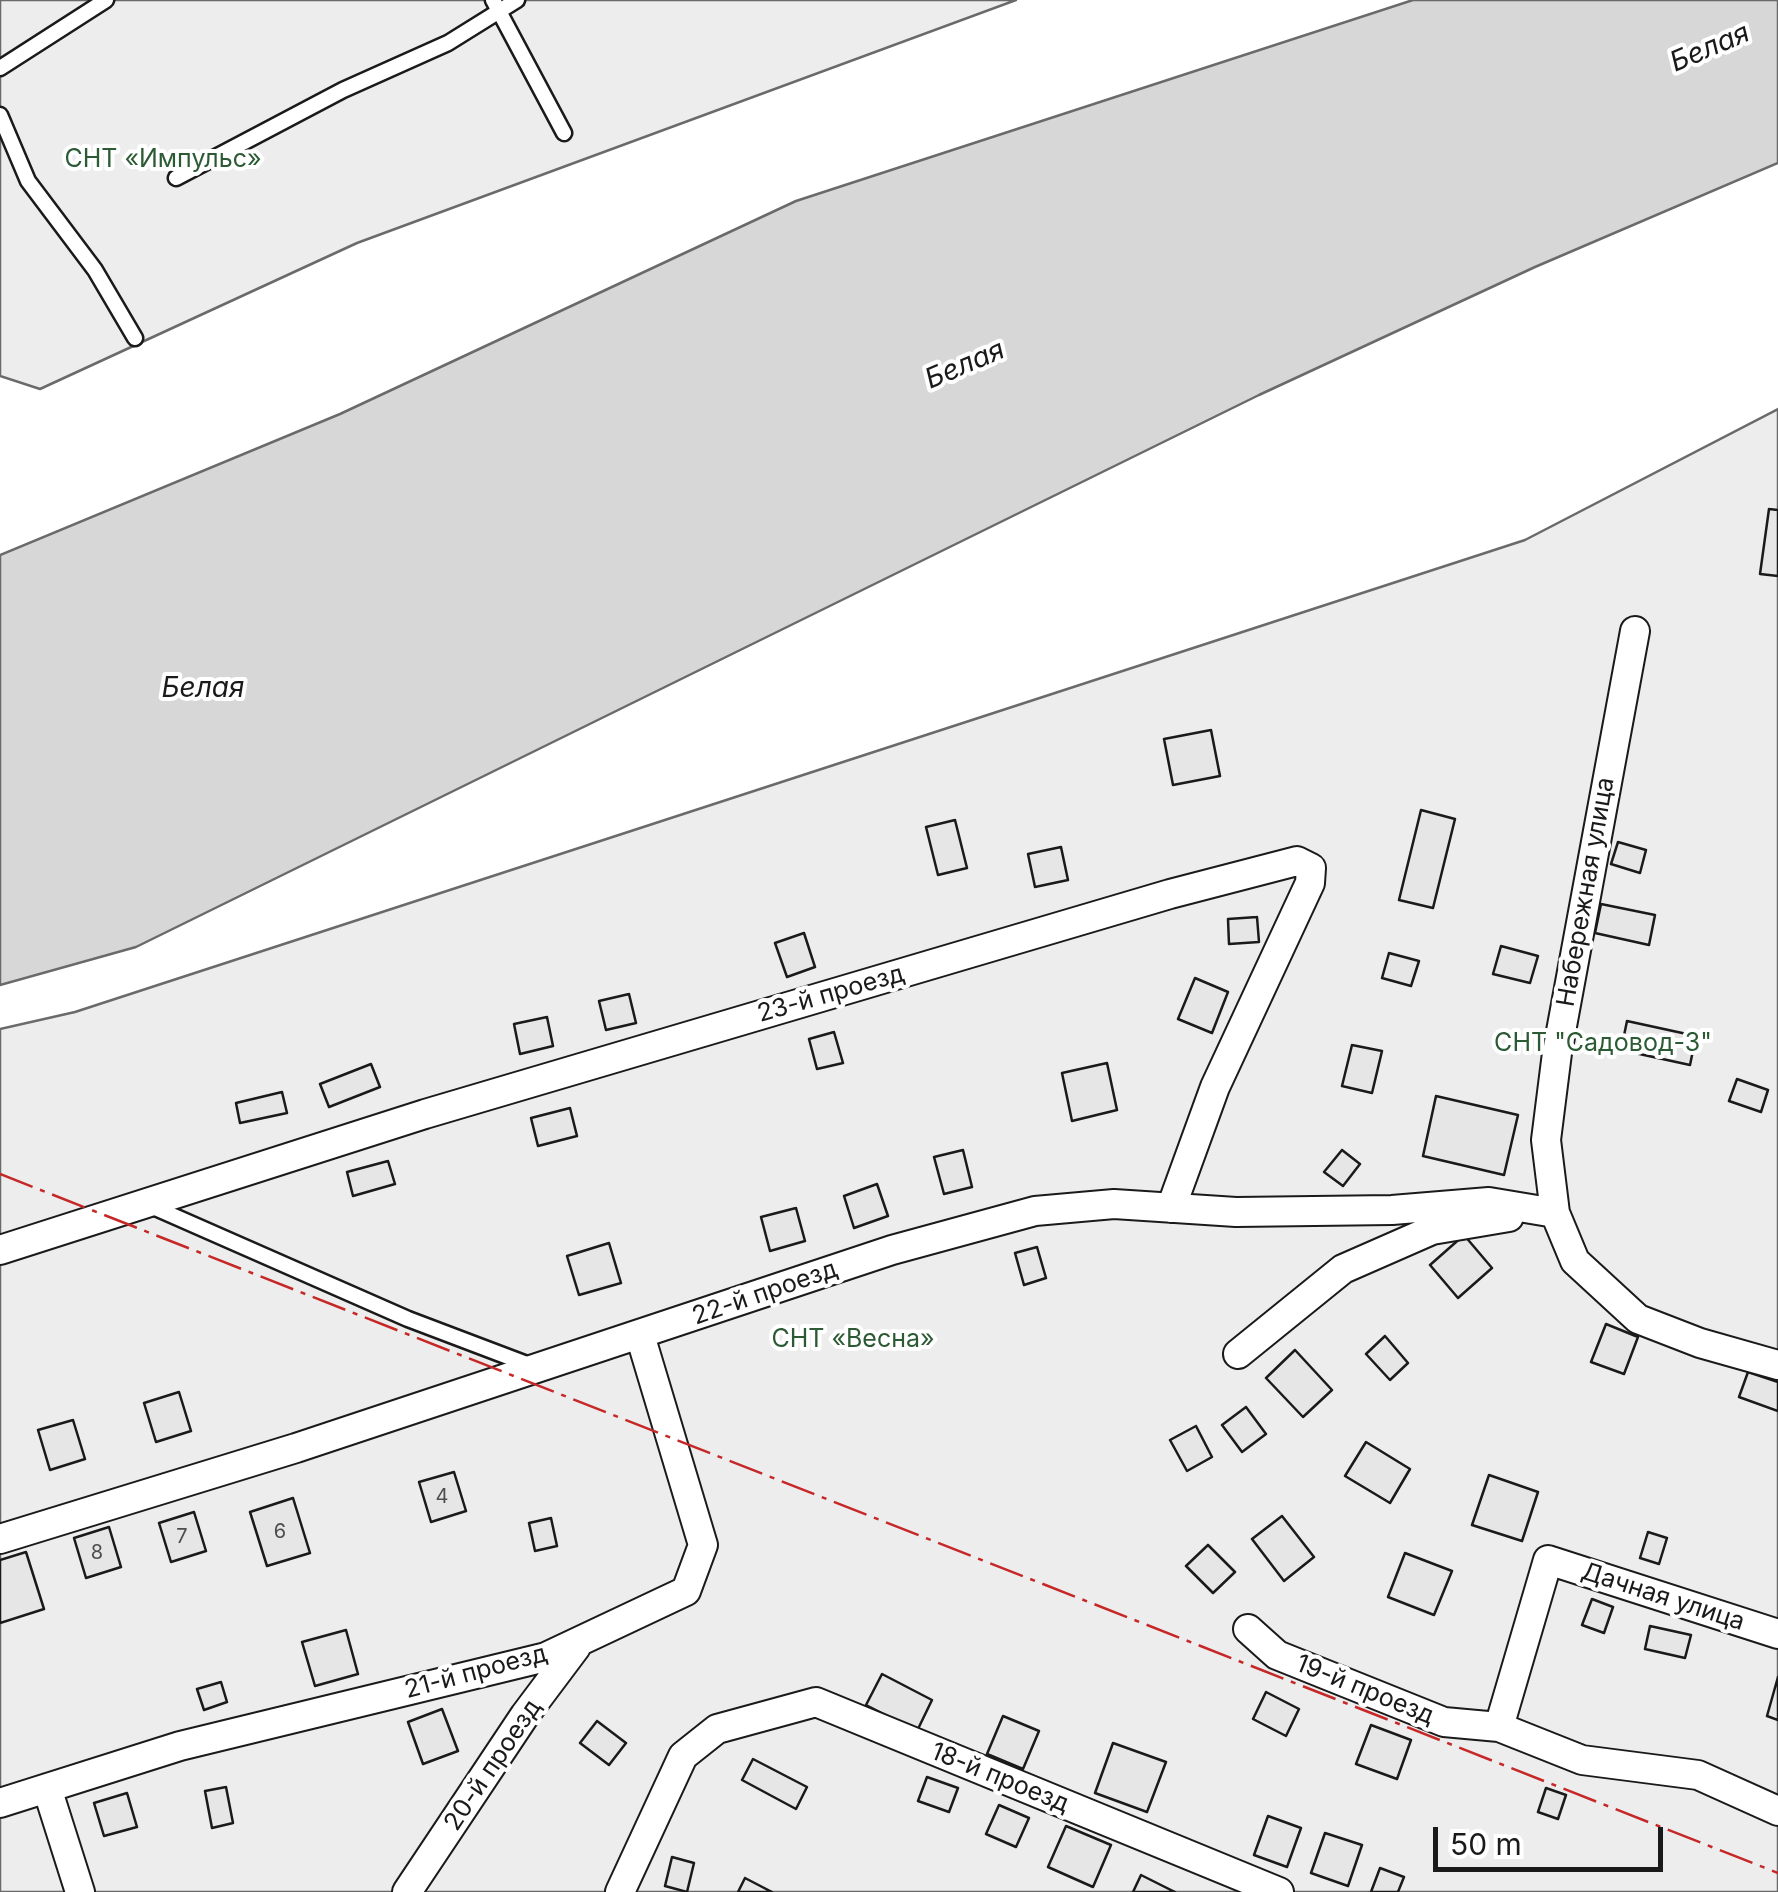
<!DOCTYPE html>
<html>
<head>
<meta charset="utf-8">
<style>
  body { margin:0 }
  #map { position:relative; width:1778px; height:1892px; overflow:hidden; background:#fff; font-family:Inter,sans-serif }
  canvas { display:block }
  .scale { position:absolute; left:1433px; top:1827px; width:230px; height:45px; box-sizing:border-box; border:5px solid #1a1a1a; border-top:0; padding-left:12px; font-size:30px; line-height:35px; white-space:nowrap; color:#1a1a1a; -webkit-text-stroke:8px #fff; paint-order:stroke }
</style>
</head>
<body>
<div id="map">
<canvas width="1778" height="1892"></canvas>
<div class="scale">50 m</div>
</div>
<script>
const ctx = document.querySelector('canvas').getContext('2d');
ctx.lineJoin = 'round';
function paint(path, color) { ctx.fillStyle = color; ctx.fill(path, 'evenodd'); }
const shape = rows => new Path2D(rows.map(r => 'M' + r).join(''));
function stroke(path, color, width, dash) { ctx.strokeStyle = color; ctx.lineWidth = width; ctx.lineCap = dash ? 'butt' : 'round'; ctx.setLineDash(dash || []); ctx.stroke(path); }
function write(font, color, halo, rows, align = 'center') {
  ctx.font = font + ' Inter,sans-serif'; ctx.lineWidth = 8; ctx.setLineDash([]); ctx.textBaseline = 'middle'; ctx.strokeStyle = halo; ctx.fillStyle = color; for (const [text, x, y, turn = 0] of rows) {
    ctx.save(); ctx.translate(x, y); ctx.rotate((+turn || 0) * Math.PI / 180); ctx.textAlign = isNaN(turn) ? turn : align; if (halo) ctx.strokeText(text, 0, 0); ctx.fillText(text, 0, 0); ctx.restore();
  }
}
const green = shape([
  [0,0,1016,0,357,243,40,389,0,376,0,0],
  [1778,409,1778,1892,0,1892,0,1029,75,1012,1525,540,1778,409]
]);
paint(green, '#ededed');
stroke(green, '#6a6a6a', 2.5);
const water = shape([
  [1413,0,1778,0,1778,163,1535,267,1259,395,136,947,0,985,0,555,340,414,796,201,1413,0]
]);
paint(water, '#d7d7d7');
stroke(water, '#6a6a6a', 2.5);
const building = shape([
  [1769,509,1778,510,1778,576,1760,574,1769,509],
  [1211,730,1220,776,1173,785,1164,739,1211,730],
  [1421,810,1455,819,1433,908,1399,900,1421,810],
  [955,820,967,868,938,875,926,827,955,820],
  [1618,842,1646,850,1640,873,1611,864,1618,842],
  [1061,847,1068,880,1035,887,1028,854,1061,847],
  [1601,904,1655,915,1649,945,1595,933,1601,904],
  [1257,917,1259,942,1229,944,1228,919,1257,917],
  [804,933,815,967,787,977,775,943,804,933],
  [1501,946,1538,956,1530,983,1493,974,1501,946],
  [1389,953,1419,961,1411,986,1382,978,1389,953],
  [1195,978,1228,992,1212,1033,1178,1019,1195,978],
  [629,994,636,1023,606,1030,599,1001,629,994],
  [547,1017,553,1046,520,1054,514,1024,547,1017],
  [1627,1021,1696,1036,1690,1065,1621,1050,1627,1021],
  [834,1032,843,1063,817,1069,809,1039,834,1032],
  [1352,1045,1382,1051,1372,1093,1342,1086,1352,1045],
  [1107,1063,1117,1110,1072,1121,1062,1073,1107,1063],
  [371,1064,380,1087,329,1107,320,1084,371,1064],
  [1737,1079,1768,1090,1761,1112,1729,1101,1737,1079],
  [282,1092,287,1113,240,1123,236,1103,282,1092],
  [1436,1096,1518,1115,1504,1175,1423,1156,1436,1096],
  [570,1108,577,1136,538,1146,531,1118,570,1108],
  [963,1150,972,1187,944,1194,934,1157,963,1150],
  [1342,1150,1360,1164,1343,1186,1324,1172,1342,1150],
  [388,1161,395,1184,353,1196,347,1172,388,1161],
  [877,1184,888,1216,854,1228,844,1196,877,1184],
  [796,1208,805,1241,770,1251,761,1217,796,1208],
  [1464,1235,1492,1268,1458,1298,1430,1265,1464,1235],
  [609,1243,621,1283,579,1295,567,1256,609,1243],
  [1037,1247,1046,1278,1024,1285,1015,1253,1037,1247],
  [1606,1324,1638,1337,1624,1374,1591,1362,1606,1324],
  [1385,1336,1408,1363,1390,1380,1366,1354,1385,1336],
  [1295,1350,1332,1390,1303,1417,1266,1378,1295,1350],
  [1748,1372,1778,1382,1778,1411,1739,1397,1748,1372],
  [179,1392,191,1431,156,1442,144,1403,179,1392],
  [1246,1407,1266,1434,1242,1452,1222,1425,1246,1407],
  [73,1420,85,1459,50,1470,38,1430,73,1420],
  [1196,1426,1212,1457,1187,1471,1170,1440,1196,1426],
  [1366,1442,1410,1469,1390,1503,1345,1476,1366,1442],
  [454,1472,466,1511,431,1522,419,1482,454,1472],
  [1489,1475,1538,1492,1522,1541,1472,1525,1489,1475],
  [293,1498,310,1553,267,1566,250,1512,293,1498],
  [194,1512,206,1551,171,1562,159,1523,194,1512],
  [1282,1516,1314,1557,1284,1581,1252,1539,1282,1516],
  [551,1518,557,1546,535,1551,529,1523,551,1518],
  [109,1527,121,1567,86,1578,74,1538,109,1527],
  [1648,1532,1667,1538,1659,1564,1640,1558,1648,1532],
  [1208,1545,1235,1572,1213,1593,1186,1566,1208,1545],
  [26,1552,44,1609,0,1623,0,1560,26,1552],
  [1405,1553,1452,1571,1434,1615,1388,1597,1405,1553],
  [1592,1599,1613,1607,1604,1633,1582,1625,1592,1599],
  [1650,1626,1691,1635,1685,1658,1645,1649,1650,1626],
  [346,1630,358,1674,315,1686,302,1642,346,1630],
  [882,1674,932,1700,917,1731,866,1705,882,1674],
  [1778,1677,1778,1720,1767,1716,1778,1677],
  [221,1682,227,1702,204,1710,197,1689,221,1682],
  [1266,1692,1299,1709,1286,1736,1253,1719,1266,1692],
  [442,1709,458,1751,423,1764,408,1722,442,1709],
  [1003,1716,1039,1731,1023,1769,987,1754,1003,1716],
  [597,1721,626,1743,609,1765,580,1743,597,1721],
  [1371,1725,1411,1740,1397,1779,1356,1764,1371,1725],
  [1113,1743,1166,1762,1147,1812,1095,1793,1113,1743],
  [753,1759,807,1787,796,1809,742,1780,753,1759],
  [927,1777,958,1788,949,1812,918,1801,927,1777],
  [226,1787,233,1823,212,1828,205,1791,226,1787],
  [1546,1788,1566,1795,1558,1819,1538,1812,1546,1788],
  [127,1793,137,1827,104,1836,94,1803,127,1793],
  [999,1805,1029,1818,1016,1847,986,1834,999,1805],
  [1268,1816,1301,1828,1287,1867,1254,1855,1268,1816],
  [1066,1826,1111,1845,1093,1887,1048,1867,1066,1826],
  [1325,1833,1362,1845,1348,1886,1311,1873,1325,1833],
  [672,1857,694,1863,687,1892,665,1886,672,1857],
  [1380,1868,1404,1877,1398,1892,1371,1892,1380,1868],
  [1141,1875,1175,1892,1133,1892,1141,1875],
  [745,1878,772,1892,738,1892,745,1878]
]);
paint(building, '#e6e6e6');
stroke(building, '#1a1a1a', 2.5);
const lane = shape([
  [493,0,564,133],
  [0,68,106,0],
  [0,115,28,181,95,270,135,338],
  [176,178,343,90,448,43,517,0],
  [151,1206,408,1319,532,1366]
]);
const street = shape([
  [1635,631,1557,1053,1546,1140,1555,1213,1575,1261,1638,1319,1700,1343,1778,1365],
  [0,1250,425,1114,1170,894,1297,861,1311,868,1310,883,1215,1087,1171,1208],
  [1238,1354,1343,1269,1432,1230,1509,1217],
  [0,1539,296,1448,892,1250,1035,1211,1114,1204,1236,1212,1392,1210,1489,1202,1555,1213],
  [1248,1629,1277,1655,1444,1722,1499,1727,1582,1760,1698,1775,1778,1811],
  [1499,1727,1548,1560,1778,1634],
  [47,1788,80,1892],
  [0,1803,180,1746,546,1657,686,1591,703,1545,640,1335],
  [407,1892,525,1715,576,1647],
  [620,1892,683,1756,717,1729,816,1702,1279,1892]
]);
stroke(lane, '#1a1a1a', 19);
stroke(street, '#1a1a1a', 32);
stroke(lane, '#fff', 14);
stroke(street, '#fff', 28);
stroke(shape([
  [0,1174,1778,1873]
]), '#c62828', 2.5, [35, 8, 5, 8]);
write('20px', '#4d4d4d', null, [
  ["4",442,1497],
  ["6",280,1532],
  ["7",182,1537],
  ["8",97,1553]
]);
write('25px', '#2b5a34', '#fff', [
  ["СНТ «Импульс»",163,159],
  ["СНТ \"Садовод-3\"",1603,1043],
  ["СНТ «Весна»",853,1339]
]);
write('25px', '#1a1a1a', '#fff', [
  ["Набережная улица",1586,892,-80],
  ["23-й проезд",831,994,-16],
  ["22-й проезд",765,1293,-19],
  ["Дачная улица",1663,1597,18],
  ["21-й проезд",476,1672,-15],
  ["19-й проезд",1365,1690,22],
  ["20-й проезд",493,1765,-56],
  ["18-й проезд",1000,1778,22]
]);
write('italic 28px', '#1a1a1a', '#fff', [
  ["Белая",1710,48,-23],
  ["Белая",965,365,-23],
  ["Белая",203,689]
]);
</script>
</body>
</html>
